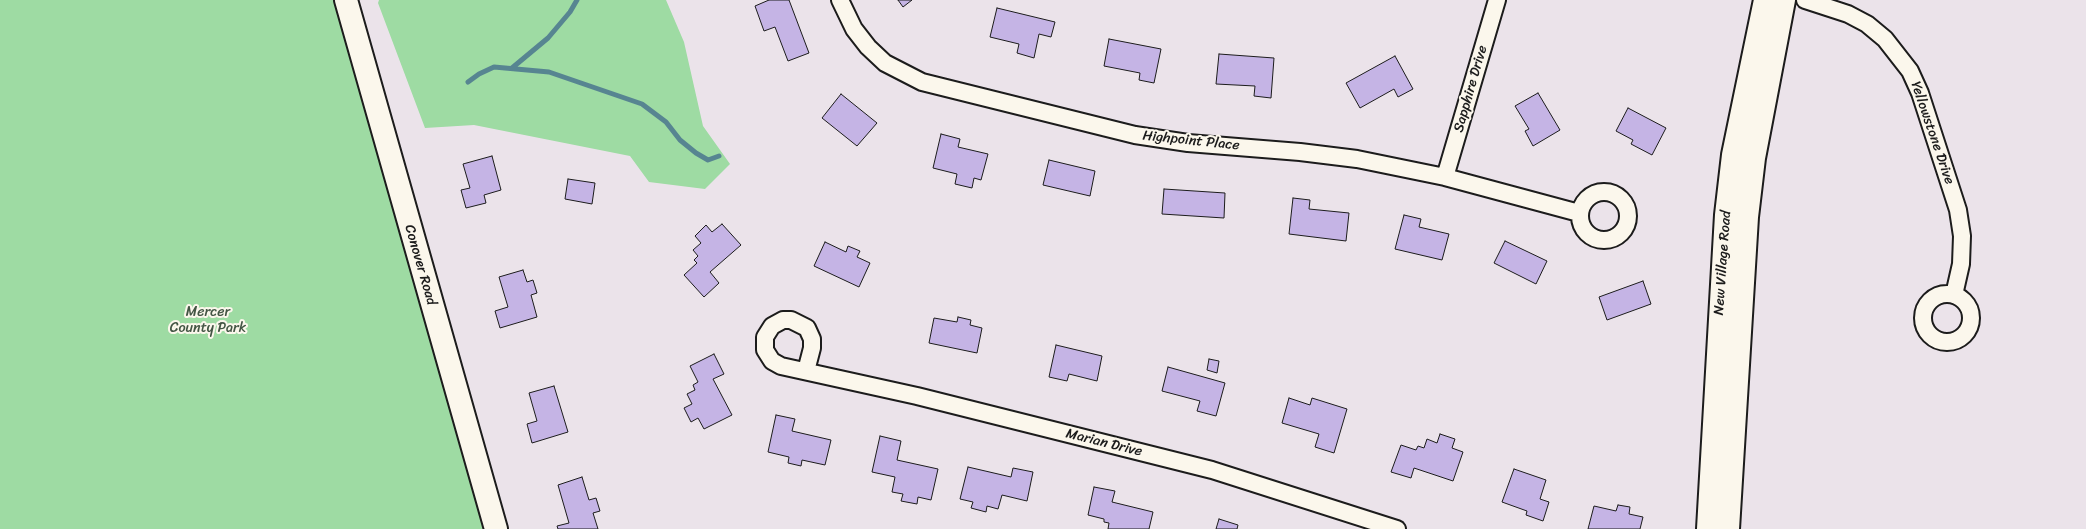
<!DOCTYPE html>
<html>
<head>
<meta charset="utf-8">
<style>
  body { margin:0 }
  canvas { display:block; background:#ebe3ea }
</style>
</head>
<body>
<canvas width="2086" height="529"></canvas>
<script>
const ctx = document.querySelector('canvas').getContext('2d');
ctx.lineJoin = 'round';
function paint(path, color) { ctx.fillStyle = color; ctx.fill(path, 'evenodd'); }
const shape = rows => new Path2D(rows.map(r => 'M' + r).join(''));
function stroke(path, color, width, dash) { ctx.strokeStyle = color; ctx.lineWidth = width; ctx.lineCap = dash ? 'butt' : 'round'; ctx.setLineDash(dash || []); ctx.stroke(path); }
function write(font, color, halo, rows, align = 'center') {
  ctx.font = font + ' Sriracha,sans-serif'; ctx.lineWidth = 4; ctx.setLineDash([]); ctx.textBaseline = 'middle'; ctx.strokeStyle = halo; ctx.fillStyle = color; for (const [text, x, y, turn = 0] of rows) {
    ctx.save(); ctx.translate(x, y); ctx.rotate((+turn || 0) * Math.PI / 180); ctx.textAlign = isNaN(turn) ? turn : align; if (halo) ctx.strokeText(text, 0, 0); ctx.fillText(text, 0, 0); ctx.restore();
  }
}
paint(shape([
  [0,0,345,0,494,529,0,529],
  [379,0,666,0,684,42,703,126,730,164,705,189,649,182,630,156,474,125,425,128,378,3]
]), '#9edba3');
stroke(shape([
  [512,68,548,38,570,12,577,0],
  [468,82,479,74,494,67,549,72,642,104,666,122,680,140,696,153,708,160,719,156]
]), '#578591', 5);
const building = shape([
  [769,0,789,0,809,53,788,61,775,27,764,31,755,6,769,0],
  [898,0,912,0,903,7,898,0],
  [997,8,1055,22,1051,37,1039,34,1034,58,1017,53,1019,44,990,37,997,8],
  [1109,39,1161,49,1154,83,1139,80,1140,73,1104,66,1109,39],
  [1219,54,1274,58,1271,98,1254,96,1255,86,1216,84,1219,54],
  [1395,56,1413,89,1398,97,1394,89,1360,108,1346,83,1395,56],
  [1538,93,1560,130,1533,146,1525,131,1529,129,1515,106,1538,93],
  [841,94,877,123,857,146,822,118,841,94],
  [1628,108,1666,128,1652,155,1631,144,1633,140,1616,131,1628,108],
  [941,134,960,139,958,147,988,154,981,180,974,178,972,188,955,184,957,174,933,168,941,134],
  [492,156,501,190,484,195,486,203,466,208,461,190,470,188,463,164,492,156],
  [1049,160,1095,171,1090,196,1043,185,1049,160],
  [568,179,595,183,592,204,565,199,568,179],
  [1164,189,1225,193,1224,218,1162,214,1164,189],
  [1293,198,1310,200,1309,209,1349,213,1346,241,1289,234,1293,198],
  [1404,215,1421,219,1419,227,1449,234,1442,260,1395,249,1404,215],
  [722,224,741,245,710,272,719,283,704,297,684,275,697,263,694,260,698,256,693,250,701,243,695,236,706,225,712,232,722,224],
  [1505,241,1547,261,1536,284,1494,263,1505,241],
  [825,242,846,252,848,246,860,251,857,257,870,263,859,287,814,266,825,242],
  [523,270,527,282,533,280,537,293,531,295,537,317,500,328,495,311,508,307,499,277,523,270],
  [1643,281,1651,304,1607,320,1599,297,1643,281],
  [958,317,971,320,970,325,982,328,977,353,929,343,934,318,957,322,958,317],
  [1056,345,1102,356,1097,381,1069,374,1067,381,1049,377,1056,345],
  [714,354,724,374,713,379,732,415,704,429,698,418,691,422,684,408,692,404,687,394,695,390,693,385,698,382,690,366,714,354],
  [1209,359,1219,361,1217,373,1207,370,1209,359],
  [1168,367,1225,383,1216,416,1197,411,1200,401,1162,391,1168,367],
  [554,386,568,432,532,443,527,424,537,421,529,393,554,386],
  [1289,398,1310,405,1312,398,1347,409,1334,453,1315,447,1319,434,1282,423,1289,398],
  [776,415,795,419,792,431,831,440,825,465,802,460,801,466,788,463,789,457,768,452,776,415],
  [1440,434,1455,439,1452,448,1463,452,1453,481,1414,468,1411,478,1391,472,1401,445,1416,450,1418,446,1424,448,1427,439,1437,443,1440,434],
  [880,436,901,441,897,460,938,469,931,500,918,497,917,504,901,501,903,494,892,492,895,477,872,472,880,436],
  [968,467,1011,477,1013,468,1033,472,1027,501,1002,495,998,509,987,506,986,512,971,508,973,502,960,499,968,467],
  [1514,469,1546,480,1540,499,1549,502,1543,521,1526,515,1527,511,1502,502,1514,469],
  [582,477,589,500,596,498,600,511,593,513,598,529,558,529,557,526,569,523,558,485,582,477],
  [1094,487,1115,491,1112,502,1153,512,1149,529,1108,529,1109,523,1104,522,1104,519,1088,515,1094,487],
  [1618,505,1630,507,1629,514,1643,517,1640,529,1588,529,1594,506,1616,511,1618,505],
  [1219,519,1238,525,1237,529,1216,529,1219,519]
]);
paint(building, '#c5b4e5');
stroke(building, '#1c1c1c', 1);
const street = shape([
  [840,0,854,29,868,47,885,63,922,82,1135,135,1188,143,1300,152,1357,159,1445,177,1579,213],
  [1805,0,1848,14,1867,24,1885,39,1910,71,1920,93,1958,210,1962,236,1961,264,1954,295],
  [1445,177,1497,0],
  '1580 216a24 24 0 1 1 48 0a24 24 0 1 1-48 0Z',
  '1923 318a24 24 0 1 1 48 0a24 24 0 1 1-48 0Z',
  [806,371,812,348,812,339,807,328,791,320,783,320,772,326,765,337,765,350,772,361,781,366,917,396,1212,470,1397,529]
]);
const secondary = shape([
  [346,0,496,529],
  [1708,529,1726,215,1733,155,1765,0],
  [1728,529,1747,217,1754,158,1784,0]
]);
stroke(street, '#1c1c1c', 20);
stroke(secondary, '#1c1c1c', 26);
stroke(street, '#fbf7ec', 16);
stroke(secondary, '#fbf7ec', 22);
write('14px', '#1c1c1c', '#fbf7ec', [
  ["Sapphire Drive",1471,89,-74],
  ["Yellowstone Drive",1932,133,71],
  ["Highpoint Place",1191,141,6],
  ["New Village Road",1723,263,-86],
  ["Conover Road",420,265,74],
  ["Marian Drive",1104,443,14]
]);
write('14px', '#435544', '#fbf7ec', [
  ["Mercer",208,312],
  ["County Park",208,328]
]);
</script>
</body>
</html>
